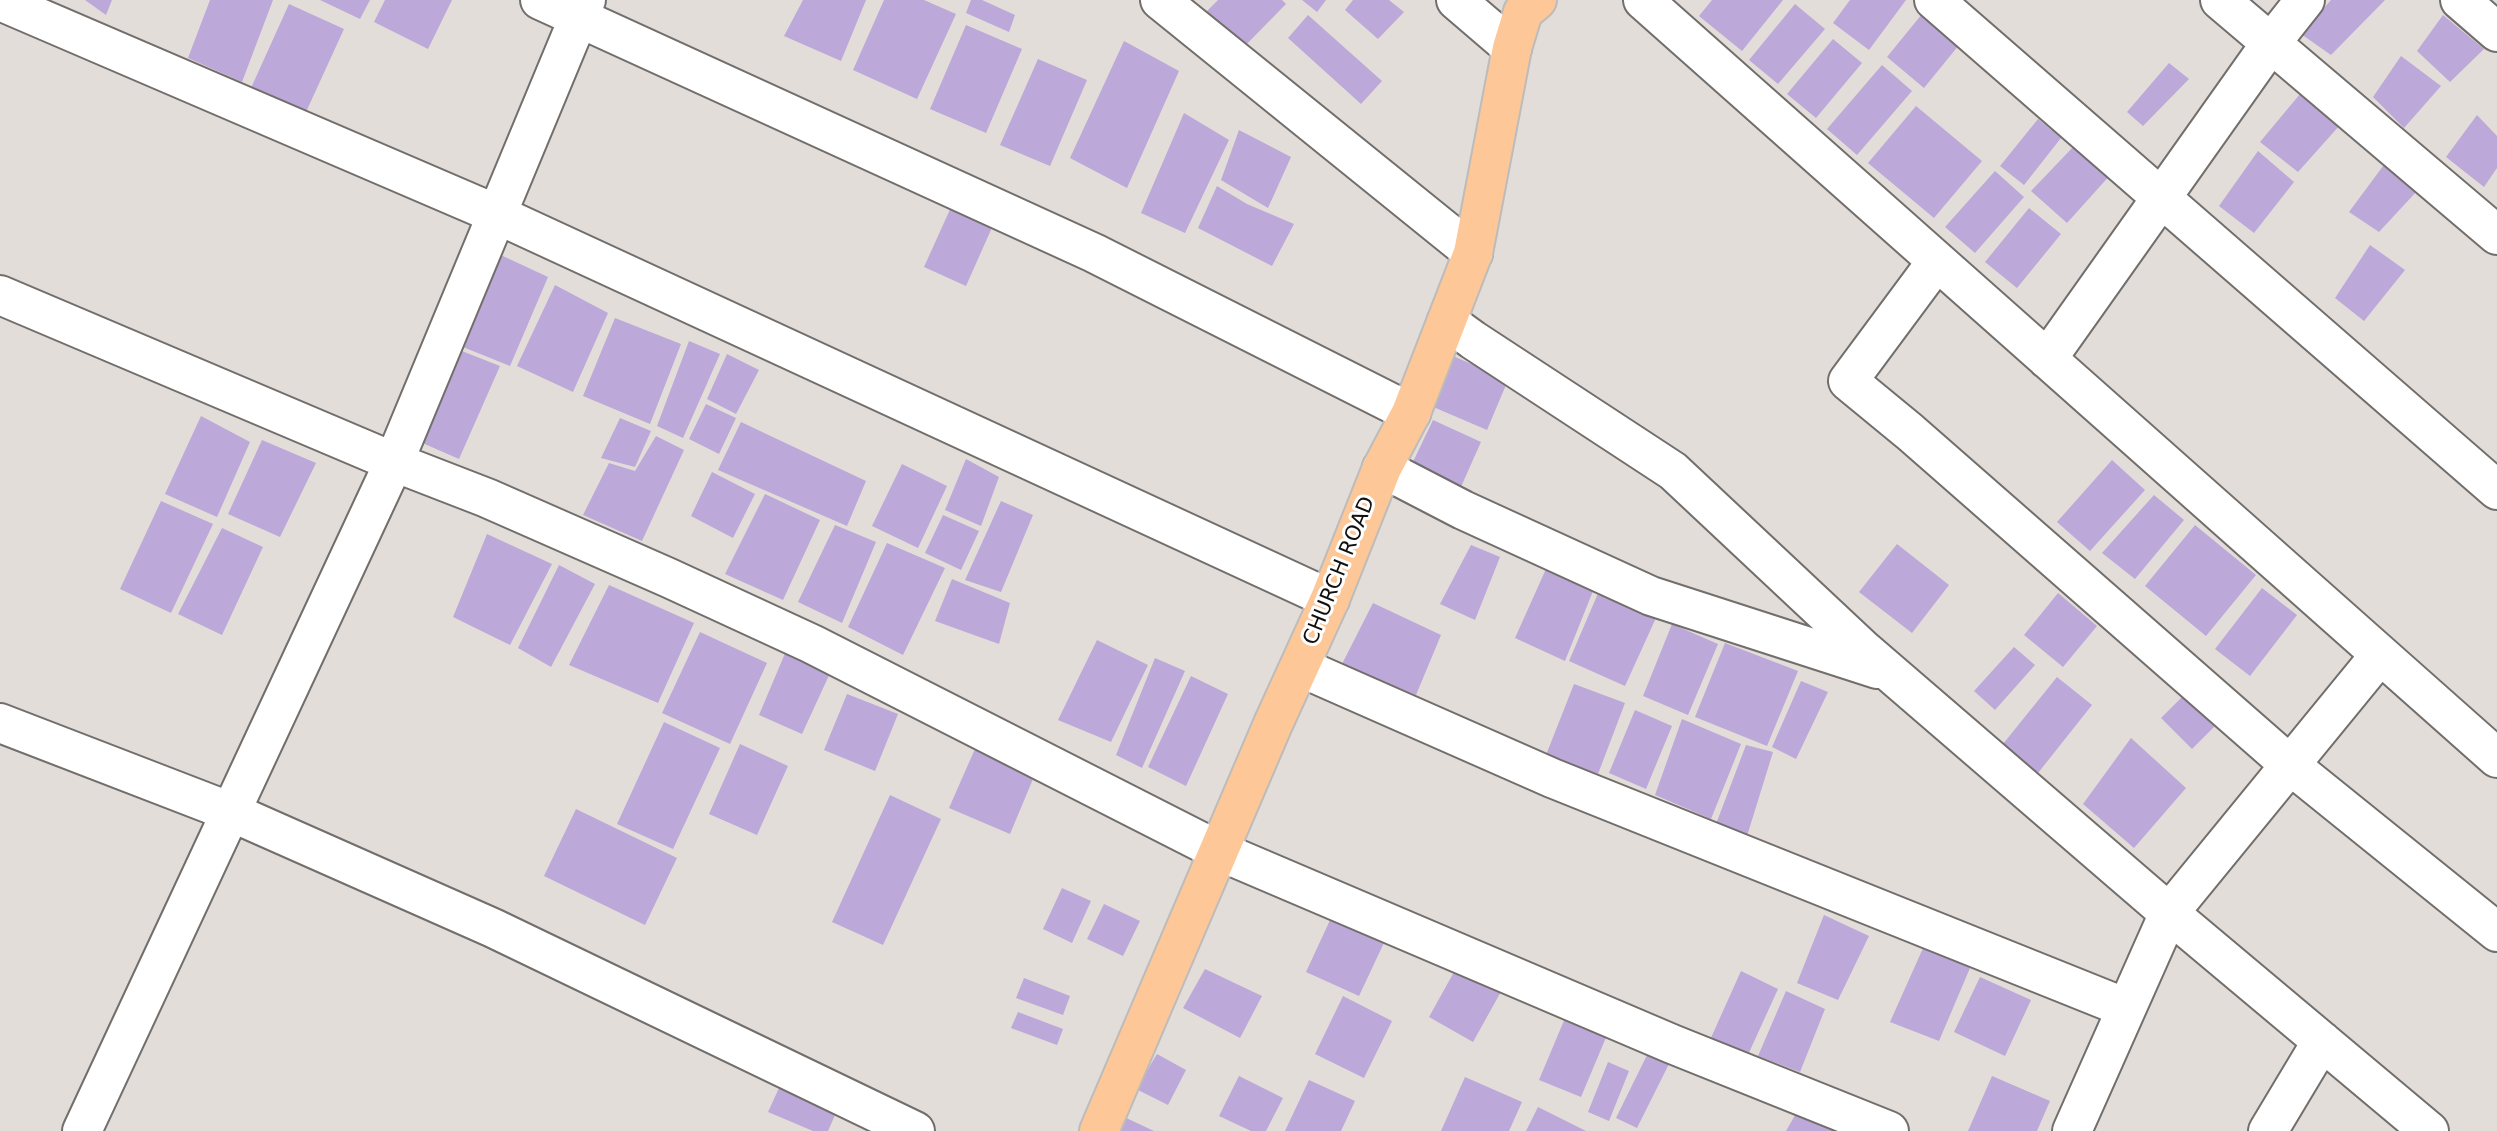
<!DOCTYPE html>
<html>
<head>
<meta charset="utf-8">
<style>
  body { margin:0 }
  canvas { display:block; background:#e2ddd9 }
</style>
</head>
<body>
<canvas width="2497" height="1131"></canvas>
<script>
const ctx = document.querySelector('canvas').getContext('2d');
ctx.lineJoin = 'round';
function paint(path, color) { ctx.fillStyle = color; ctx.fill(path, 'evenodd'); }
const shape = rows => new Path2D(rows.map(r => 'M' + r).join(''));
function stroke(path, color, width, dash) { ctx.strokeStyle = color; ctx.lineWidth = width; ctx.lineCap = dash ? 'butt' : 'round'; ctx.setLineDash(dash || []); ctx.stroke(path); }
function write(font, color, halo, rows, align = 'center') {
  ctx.font = font + ' "DejaVu Sans",sans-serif'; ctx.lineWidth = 6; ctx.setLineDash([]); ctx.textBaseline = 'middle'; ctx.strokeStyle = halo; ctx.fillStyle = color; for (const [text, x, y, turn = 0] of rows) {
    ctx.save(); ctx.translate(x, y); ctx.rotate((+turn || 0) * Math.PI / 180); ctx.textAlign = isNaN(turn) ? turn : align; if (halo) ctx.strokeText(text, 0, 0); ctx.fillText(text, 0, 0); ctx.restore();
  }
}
paint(shape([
  [85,0,112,0,106,15],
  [210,0,273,0,242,82,188,58],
  [320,0,370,0,360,19],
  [385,0,452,0,428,49,374,22],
  [803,0,866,0,841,61,784,36],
  [884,0,924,0,956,14,917,99,853,70],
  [971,0,982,0,1015,15,1009,32,966,13],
  [1218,0,1282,0,1286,4,1240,51,1203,15],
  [1302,0,1326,0,1317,12],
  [1353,0,1389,0,1404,12,1378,39,1345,10],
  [1712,0,1783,0,1742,51,1699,16],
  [1850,0,1906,0,1869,50,1833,23],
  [2331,0,2385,0,2331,55,2301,34],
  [289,4,344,29,306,112,251,88],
  [1795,4,1825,29,1778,84,1749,60],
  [1922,14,1959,45,1924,88,1887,57],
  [1308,15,1382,81,1361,104,1288,38],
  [2443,15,2484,49,2450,82,2417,51],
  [966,25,1022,49,986,133,930,109],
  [1833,39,1862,63,1816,118,1787,94],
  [1124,41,1179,71,1127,188,1070,158],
  [2401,56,2441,86,2404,128,2373,97],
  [1038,59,1087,80,1050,166,1000,145],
  [2169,63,2189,79,2143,126,2127,112],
  [1882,65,1912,91,1857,155,1827,129],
  [2300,94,2340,125,2298,172,2260,142],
  [1916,106,1982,161,1934,218,1868,163],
  [1184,113,1229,140,1185,233,1141,213],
  [2477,115,2497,136,2497,168,2484,187,2446,157],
  [2038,119,2061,138,2024,185,2000,166],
  [1239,130,1291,157,1268,208,1221,180],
  [2075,145,2112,173,2067,223,2031,191],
  [2258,151,2294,182,2254,233,2219,206],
  [2386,162,2417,191,2379,232,2349,212],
  [1995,171,2024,197,1975,253,1945,227],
  [1217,186,1247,204,1294,224,1272,266,1198,228],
  [952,205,994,223,966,286,924,267],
  [2029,208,2061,234,2017,288,1985,262],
  [2370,245,2405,270,2364,321,2335,298],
  [490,250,548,277,510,366,453,343],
  [555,285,608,313,573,392,517,366],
  [615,318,681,344,650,424,583,396],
  [689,341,720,354,683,438,657,426],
  [449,346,500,366,459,459,411,438],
  [727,354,759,370,736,414,707,399],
  [1453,356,1508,380,1487,430,1431,406],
  [706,404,736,418,719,454,689,439],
  [201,416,250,442,217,517,165,494],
  [620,418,651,431,635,467,601,458],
  [1433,420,1481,442,1460,489,1411,466],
  [741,422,866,481,847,526,718,470],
  [656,436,684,450,642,541,583,515,609,463,635,471],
  [262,440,316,463,280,537,228,514],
  [966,459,999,477,981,526,945,510],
  [2112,460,2145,490,2090,551,2057,522],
  [902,464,947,486,918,548,872,526],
  [712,472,755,494,733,538,691,516],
  [765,494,820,520,783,600,725,574],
  [2154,495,2184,520,2135,579,2102,553],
  [161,501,213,524,171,613,120,589],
  [1001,501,1033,515,1001,592,965,580],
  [943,515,979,531,961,570,925,553],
  [835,525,876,542,842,623,798,602],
  [2195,525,2256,575,2206,636,2145,586],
  [222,528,263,547,222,635,178,614],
  [487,534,552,564,510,645,453,617],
  [887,543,945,568,903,655,848,627],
  [1897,544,1949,585,1912,633,1859,592],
  [1471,545,1500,557,1475,620,1440,604],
  [1550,560,1597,581,1565,661,1515,638],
  [559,565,595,584,551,667,518,648],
  [952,579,1010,603,999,644,935,621],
  [1602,584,1660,609,1625,686,1569,661],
  [609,585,694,623,658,703,569,665],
  [2262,588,2297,615,2250,676,2215,649],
  [2058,593,2097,626,2063,667,2024,635],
  [1373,603,1441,635,1416,695,1342,664],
  [1672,624,1718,644,1688,715,1643,696],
  [700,632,767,663,730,744,662,713],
  [1097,640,1148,665,1111,742,1058,720],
  [1725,643,1798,671,1767,746,1695,717],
  [2014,647,2035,665,1995,710,1974,691],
  [786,651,831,671,802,734,759,715],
  [1155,658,1185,671,1142,768,1116,755],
  [1191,676,1228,694,1186,786,1148,767],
  [2057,677,2092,705,2038,773,2003,744],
  [1801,681,1828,692,1796,759,1772,747],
  [1574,684,1625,703,1598,774,1546,755],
  [847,694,898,714,875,771,824,750],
  [2184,695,2215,726,2192,749,2161,718],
  [1635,710,1672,726,1646,789,1609,773],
  [1682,719,1741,744,1711,819,1655,795],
  [664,722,720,748,673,849,617,824],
  [2131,738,2186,788,2134,848,2083,804],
  [978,742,1038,767,1010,834,949,808],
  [740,744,788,766,757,835,709,814],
  [1746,745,1773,752,1747,836,1716,824],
  [890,795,941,819,883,945,832,922],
  [576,809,677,858,645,925,544,876],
  [1062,888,1091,901,1072,943,1043,929],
  [1104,904,1140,921,1123,956,1087,939],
  [1337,905,1390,930,1359,996,1306,972],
  [1824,915,1869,936,1838,1000,1797,983],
  [1924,946,1970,968,1939,1041,1890,1022],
  [1464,954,1508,979,1473,1042,1429,1017],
  [1205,969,1262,996,1240,1038,1183,1008],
  [1741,971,1778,989,1747,1057,1710,1040],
  [1980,977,2031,1000,2005,1056,1954,1032],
  [1024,978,1070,996,1063,1015,1016,998],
  [1786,991,1825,1009,1800,1072,1758,1056],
  [1343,996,1392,1021,1364,1078,1315,1054],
  [1568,1011,1610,1028,1581,1097,1539,1080],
  [1018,1012,1063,1029,1057,1045,1011,1028],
  [1649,1051,1670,1062,1637,1128,1616,1118],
  [1157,1054,1186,1070,1168,1105,1136,1089],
  [1608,1062,1629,1071,1609,1121,1588,1112],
  [785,1075,842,1099,828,1131,813,1131,768,1112],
  [1239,1076,1283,1098,1266,1131,1251,1131,1219,1116],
  [1992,1076,2050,1101,2037,1131,1968,1131],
  [1465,1077,1522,1102,1509,1131,1441,1131],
  [1309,1080,1355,1101,1341,1131,1285,1131],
  [1802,1103,1840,1125,1836,1131,1786,1131],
  [1538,1107,1586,1131,1526,1131],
  [1122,1116,1154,1131,1114,1131]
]), '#bca8d9');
const minor = shape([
  [540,0,1094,253,1411,413],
  [1160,0,1473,253],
  [1456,0,1512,48],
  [1643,0,2497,758],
  [1934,0,2497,490],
  [2220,0,2497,235],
  [2460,0,2497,32],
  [0,1,496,214,1330,599],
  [1937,261,1848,381,1910,432,2290,765,2497,932],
  [0,295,394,462,487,498,669,578,812,644,1219,851,1672,1044,1889,1131],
  [1447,321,1473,340,1673,471,1865,651,2169,913,2429,1131],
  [2047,359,2271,43,2305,0],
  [1382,468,1463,510,1651,596,1877,669],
  [1300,667,1552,778,2126,1008],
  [0,723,231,812,493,928,915,1131],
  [82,1131,394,462,586,0],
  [2072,1131,2169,913,2380,655],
  [2268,1131,2322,1041]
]);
const major = shape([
  [1099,1131,1273,724,1330,599,1382,468,1411,413,1473,253,1512,48,1523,12,1537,0]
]);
stroke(minor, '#726e6b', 42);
stroke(major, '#bdbcbc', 42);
stroke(minor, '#fff', 38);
stroke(major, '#fdc797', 38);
write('21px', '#12100f', '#fff', [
  ["CHURCH ROAD",1340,571,-68]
]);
</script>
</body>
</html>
